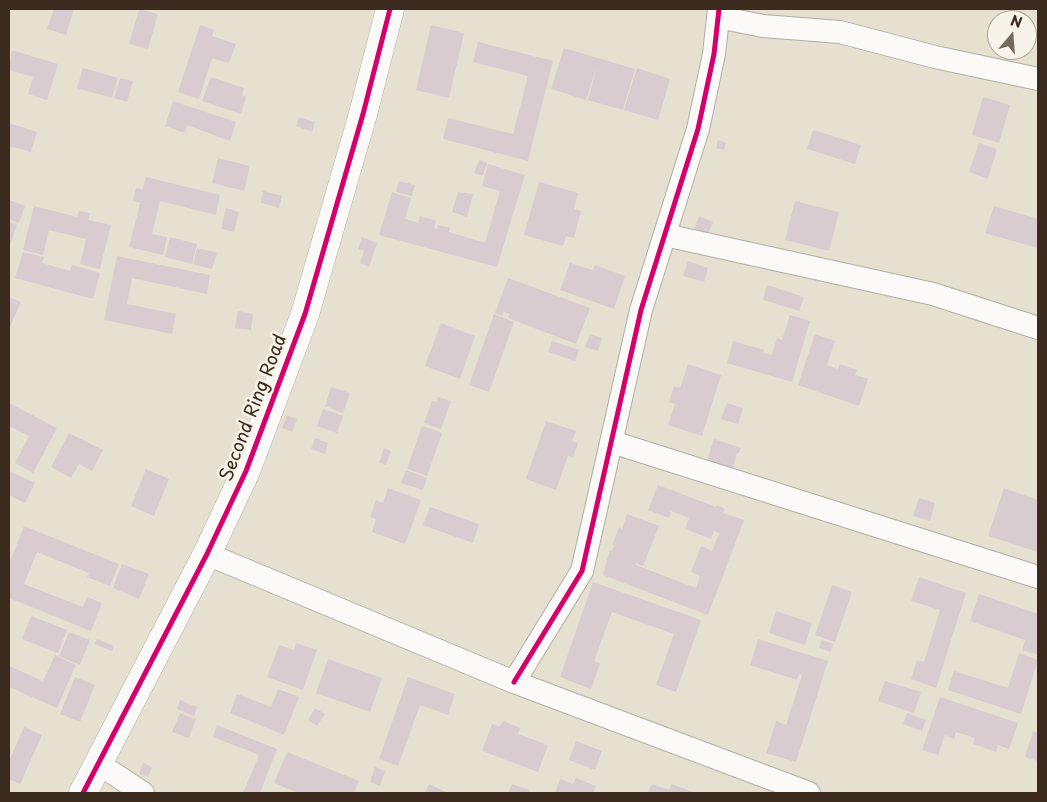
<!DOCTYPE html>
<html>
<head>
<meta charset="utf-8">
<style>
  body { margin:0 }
  #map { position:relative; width:1047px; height:802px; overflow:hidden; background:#e5e0d0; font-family:"Playpen Sans",sans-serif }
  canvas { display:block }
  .frame { position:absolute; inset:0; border:10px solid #3b2a1e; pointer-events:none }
  .north { position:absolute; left:987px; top:10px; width:50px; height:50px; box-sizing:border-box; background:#f7f3e8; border:1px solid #aca397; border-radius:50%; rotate:18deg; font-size:14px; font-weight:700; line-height:20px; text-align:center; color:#3b2a1e }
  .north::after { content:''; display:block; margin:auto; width:18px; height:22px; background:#766a5c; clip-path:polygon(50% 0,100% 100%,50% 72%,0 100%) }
</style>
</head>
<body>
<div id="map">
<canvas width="1047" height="802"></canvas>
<div class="frame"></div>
<div class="north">N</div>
</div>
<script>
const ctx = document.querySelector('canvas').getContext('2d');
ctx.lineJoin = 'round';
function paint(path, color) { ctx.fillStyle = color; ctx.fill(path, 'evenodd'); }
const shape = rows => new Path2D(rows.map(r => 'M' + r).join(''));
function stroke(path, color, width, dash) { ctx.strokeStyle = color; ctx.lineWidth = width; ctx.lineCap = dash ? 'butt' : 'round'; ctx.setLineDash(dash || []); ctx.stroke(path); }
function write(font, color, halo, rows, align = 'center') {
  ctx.font = font + ' "Playpen Sans",sans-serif'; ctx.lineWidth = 5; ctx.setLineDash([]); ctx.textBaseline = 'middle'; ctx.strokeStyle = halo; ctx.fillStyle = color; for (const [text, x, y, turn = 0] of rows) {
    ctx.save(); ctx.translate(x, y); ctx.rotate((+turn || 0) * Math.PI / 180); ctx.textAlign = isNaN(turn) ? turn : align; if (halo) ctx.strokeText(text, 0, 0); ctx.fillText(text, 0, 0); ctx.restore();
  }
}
paint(shape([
  [54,9,74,9,66,35,47,29],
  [139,9,158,14,148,49,129,44],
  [200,25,214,30,212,36,236,44,229,63,212,58,199,99,178,92],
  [431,25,464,33,449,98,416,90],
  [478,42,553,61,528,161,443,139,448,118,513,134,528,76,473,62],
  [564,48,635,69,623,110,588,100,598,63,586,100,551,89],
  [12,50,58,64,47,100,28,94,33,77,9,70],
  [83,68,118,78,112,98,77,88],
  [637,68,670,79,658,120,624,110],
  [211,77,244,88,242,95,246,97,241,114,202,101],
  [120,78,133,81,127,102,114,98],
  [983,97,1010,105,999,143,972,135],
  [173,101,236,122,230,141,187,125,185,133,165,126],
  [299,117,315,122,312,132,296,126],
  [9,123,37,132,31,152,9,146],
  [813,130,861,145,855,164,807,149],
  [718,140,726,143,724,150,716,148],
  [979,143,997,149,988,179,969,172],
  [218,158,250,166,244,191,212,183],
  [479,160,487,163,483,176,474,173],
  [488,164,525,175,497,267,379,235,392,192,411,198,405,219,418,223,420,216,436,221,434,228,437,229,438,225,450,228,449,232,485,243,500,191,482,186],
  [146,177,220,195,216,215,160,201,152,234,167,237,163,255,129,247,140,203,133,201,136,188,143,189],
  [399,181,415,185,412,196,396,192],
  [539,182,578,193,574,209,581,211,574,238,566,236,563,246,524,235],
  [263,191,282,196,279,208,261,203],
  [458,192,473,194,467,217,452,212],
  [9,200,25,206,19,223,9,219],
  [795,201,839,212,829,251,785,240],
  [34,206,77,217,79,211,90,213,88,220,111,225,100,269,80,264,86,239,49,230,43,255,23,250],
  [994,206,1038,219,1038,248,985,233],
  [226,208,239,212,234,232,221,229],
  [699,216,713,222,707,237,693,232],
  [9,222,17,225,9,248],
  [170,237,197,244,192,264,165,257],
  [362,237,377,243,369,267,360,263,364,251,358,249],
  [197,248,217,253,212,269,193,264],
  [23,252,44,257,42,263,70,271,72,265,100,273,93,299,15,278],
  [117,256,210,275,207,294,132,278,127,304,176,314,172,334,104,320],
  [688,261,708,268,704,282,683,276],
  [570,263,593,270,595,265,625,276,614,309,560,290],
  [508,278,590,308,576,344,508,318,510,314,504,312,503,316,495,313],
  [767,285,804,297,799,311,763,300],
  [9,297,21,302,9,329],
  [238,311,253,314,251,330,235,328],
  [494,314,514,322,489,392,469,385],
  [790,315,810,321,792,382,727,363,733,341,764,350,763,353,772,355,777,338,782,340],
  [441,323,475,336,460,379,425,366],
  [590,334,602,338,598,351,585,347],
  [815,334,835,341,827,365,838,369,840,364,857,370,855,375,868,379,859,406,798,385],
  [552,341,579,350,575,361,548,352],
  [688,364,721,375,702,436,668,425,675,404,669,402,674,386,680,388],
  [331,387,350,393,343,413,325,406],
  [438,397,451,401,441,429,424,423,432,401,437,402],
  [9,403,57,428,33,473,15,463,29,436,9,426],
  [727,403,743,408,738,424,721,419],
  [323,409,343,416,337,433,317,426],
  [287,415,297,419,292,432,282,428],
  [546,421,576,431,572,441,578,443,573,457,568,456,556,490,526,479],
  [422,426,442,433,427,476,407,469],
  [69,433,103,450,92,471,79,464,71,478,51,467],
  [315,438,328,443,325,454,311,449],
  [714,439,741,448,739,453,737,453,732,473,706,464],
  [384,448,391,451,386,465,379,463],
  [146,469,169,479,154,516,131,506],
  [406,470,427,478,423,490,401,483],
  [9,471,35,483,25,503,9,495],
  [658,485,716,507,717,505,725,509,723,513,744,520,708,615,603,575,610,550,612,551,614,545,612,545,619,528,622,529,627,514,659,526,643,566,636,563,636,565,696,588,700,576,691,572,701,546,712,551,719,533,714,531,711,539,685,529,689,518,671,511,669,518,648,510],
  [388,488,421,500,405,544,372,532,376,519,370,517,376,500,383,503],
  [1004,488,1038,500,1038,552,988,536],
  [919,498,935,503,930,521,913,516],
  [430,507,479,524,473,543,423,525],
  [24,526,119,564,110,586,87,577,89,573,37,552,24,584,83,607,87,597,102,603,91,631,9,598,9,564],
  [122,564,149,574,139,599,113,588],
  [919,577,966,593,936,688,911,679,917,660,924,662,940,610,911,601],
  [593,582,701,620,676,692,656,685,674,634,612,612,594,661,600,664,591,689,560,677],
  [832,585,852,592,835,642,815,635],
  [979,594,1038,614,1038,655,1022,650,1025,640,970,621],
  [776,611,812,623,805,645,769,633],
  [31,616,67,630,58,653,22,639],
  [69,632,90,640,80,665,59,656],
  [97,639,114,646,112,651,94,644],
  [758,639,828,661,796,762,766,753,776,721,786,725,802,675,799,674,797,680,750,665],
  [822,640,833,644,831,652,819,648],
  [296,643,317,650,303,690,267,677,279,645,294,650],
  [1019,653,1038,660,1021,714,948,690,954,671,1008,688],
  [55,655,76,665,57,708,9,687,9,666,43,681],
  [328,659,382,678,370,712,316,693],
  [75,677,95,685,80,722,60,714],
  [408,677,455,694,448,715,420,705,398,766,379,759],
  [885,681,921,692,914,713,878,701],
  [278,689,299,697,284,735,230,713,237,694,271,707],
  [940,697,1018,723,1009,749,998,745,996,752,973,744,975,738,956,732,954,739,945,735,938,755,922,750],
  [180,700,197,707,194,716,177,709],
  [315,708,325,714,317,726,308,720],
  [180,713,196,719,189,738,172,732],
  [907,713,926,720,922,731,903,724],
  [503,721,520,728,518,734,548,745,538,772,482,751,492,724,500,727],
  [217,725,277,749,260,793,243,793,259,755,213,737],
  [24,727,42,735,20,784,9,779,9,761],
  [1033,731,1038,733,1038,761,1025,757],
  [576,741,602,751,595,770,569,760],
  [287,752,359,781,354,793,298,793,274,783],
  [143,763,152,767,148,777,139,774],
  [375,767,385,771,380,786,370,782],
  [576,778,596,786,593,793,555,793,560,779,573,784],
  [429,784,448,793,425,793],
  [512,784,530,790,529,793,508,793],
  [652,784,669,790,672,784,693,792,648,793]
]), '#d9ccd0');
const minor = shape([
  [718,17,763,26,840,32,935,57,1038,79],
  [665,235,933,294,1038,328],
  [612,442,1038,577],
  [207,554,514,682,809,793],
  [514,682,582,571,641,310,698,129,714,54,719,9],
  [99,764,143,793]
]);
const tertiary = shape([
  [83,793,207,554,246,471,305,314,363,114,390,9]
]);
stroke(minor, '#b2aea3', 24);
stroke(tertiary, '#b2aea3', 29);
stroke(minor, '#fbfaf8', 22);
stroke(tertiary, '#fbfaf8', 28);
stroke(shape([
  [514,682,582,571,641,310,698,129,714,54,719,9],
  [83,793,207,554,246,471,305,314,363,114,390,9]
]), '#d6006c', 5);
write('18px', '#3b2a1e', '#f7f3e8', [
  ["Second Ring Road",254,408,-69]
]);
</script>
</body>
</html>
